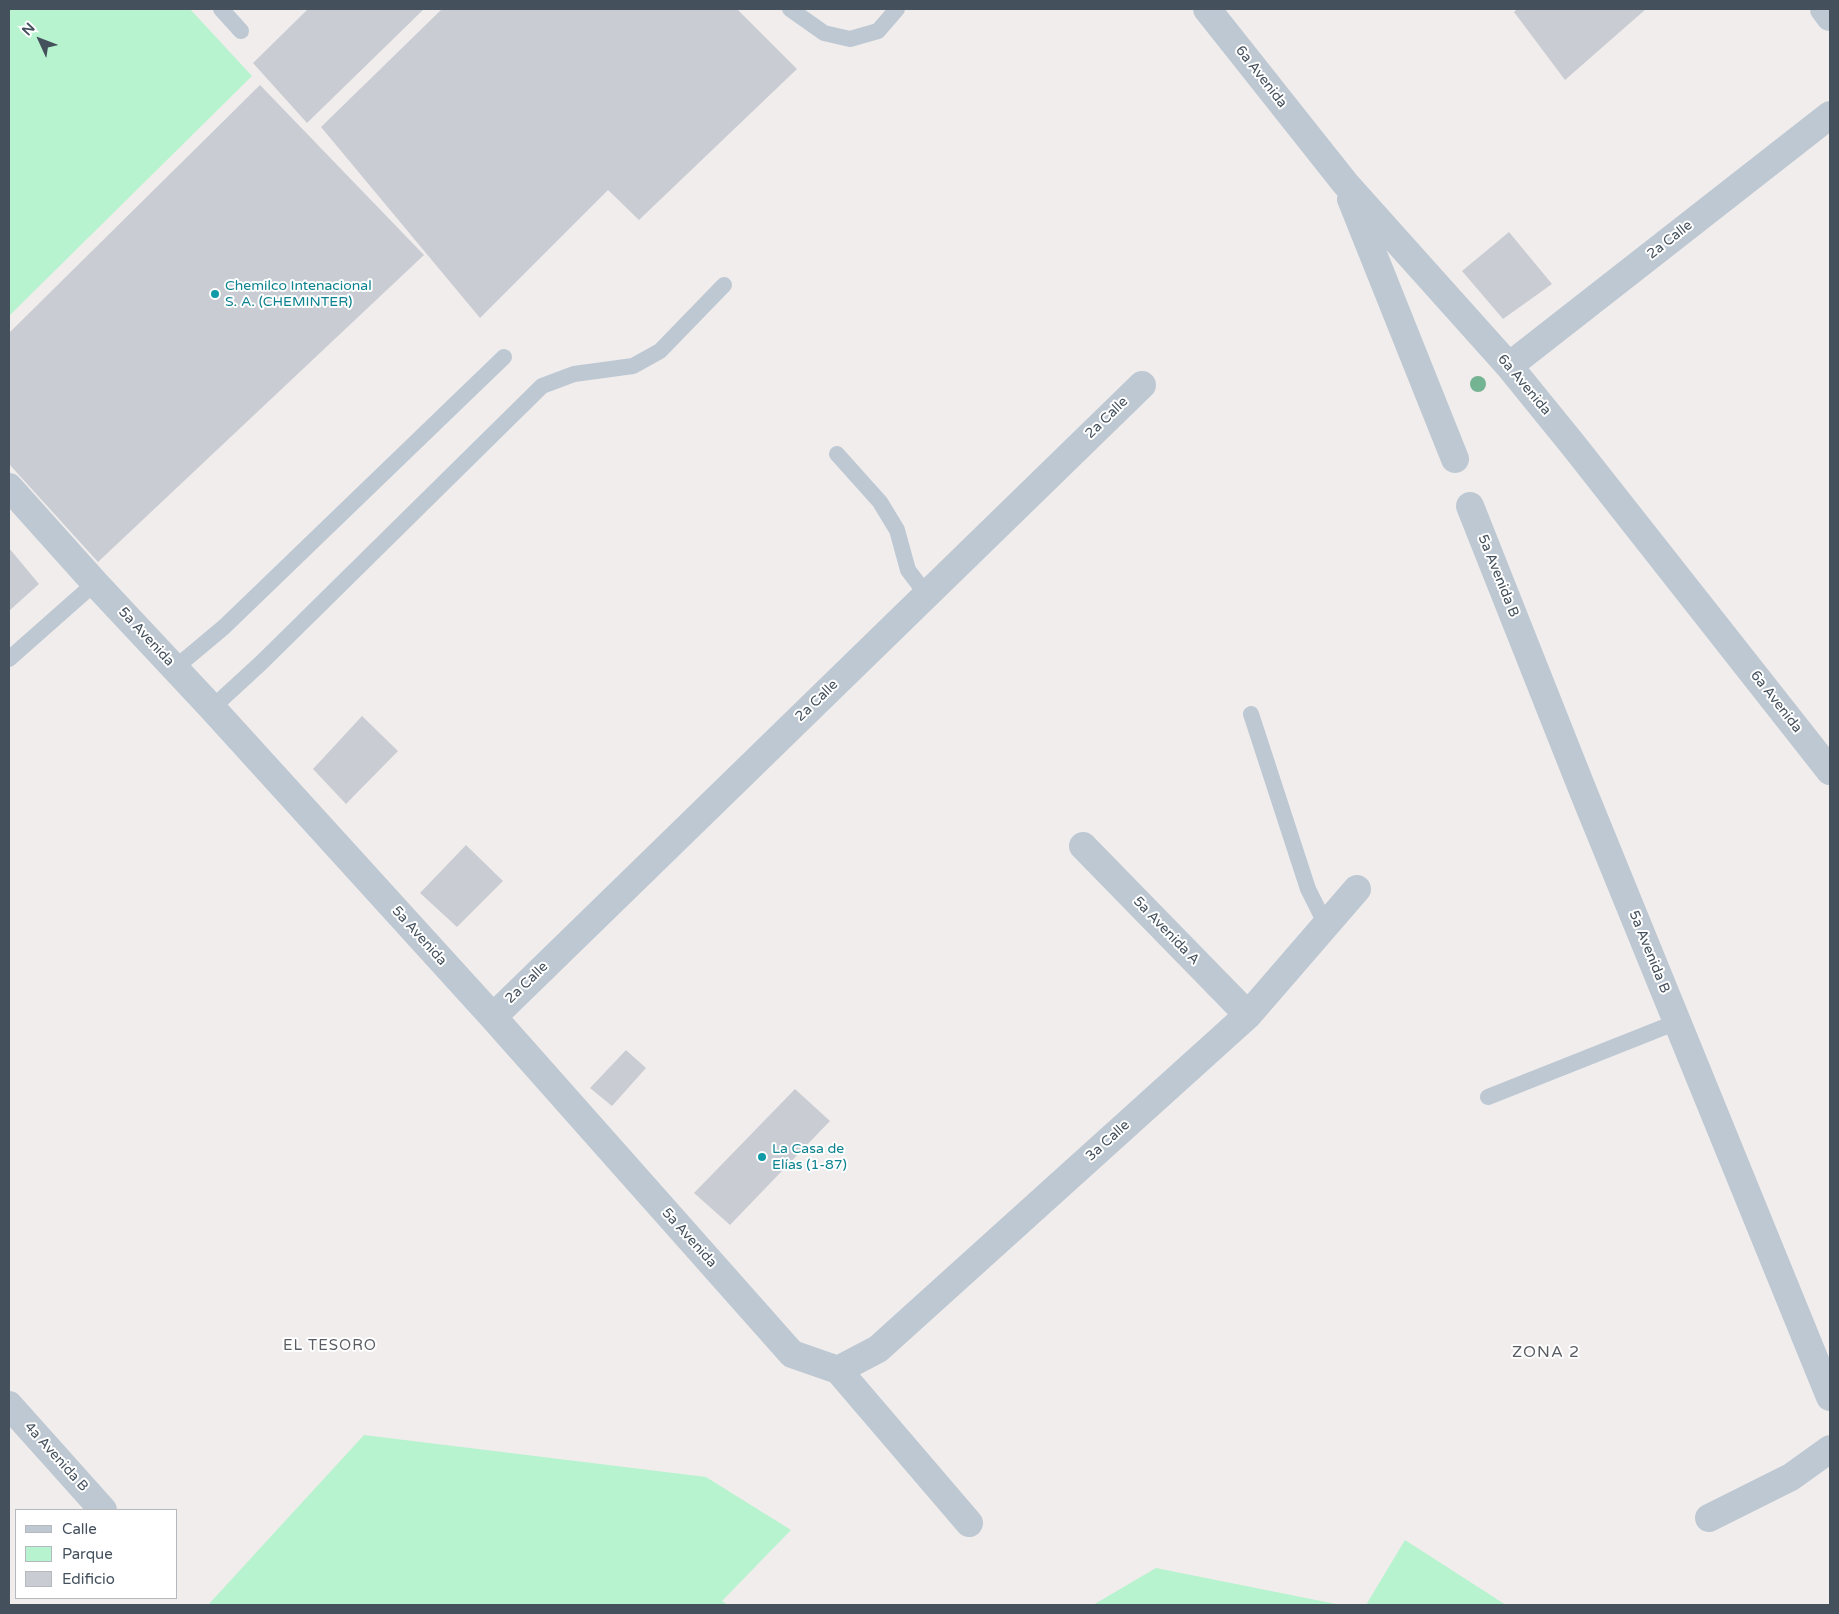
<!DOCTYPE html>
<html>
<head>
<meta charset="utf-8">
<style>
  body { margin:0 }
  #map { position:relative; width:1839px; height:1614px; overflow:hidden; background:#f1eded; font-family:"Varela Round",sans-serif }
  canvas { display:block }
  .frame { position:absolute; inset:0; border:10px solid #44515d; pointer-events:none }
  .legend { position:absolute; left:15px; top:1509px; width:162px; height:90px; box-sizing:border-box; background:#fff; border:1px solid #b4b9be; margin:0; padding:6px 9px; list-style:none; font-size:15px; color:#44515d }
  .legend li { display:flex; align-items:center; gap:10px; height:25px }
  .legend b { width:25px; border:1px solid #b4b9be }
  .north { position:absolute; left:15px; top:15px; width:50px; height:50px; -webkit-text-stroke:4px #fff; paint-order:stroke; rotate:313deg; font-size:14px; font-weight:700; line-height:20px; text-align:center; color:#44515d }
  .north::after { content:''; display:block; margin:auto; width:18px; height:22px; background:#44515d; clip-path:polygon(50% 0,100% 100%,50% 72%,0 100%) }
</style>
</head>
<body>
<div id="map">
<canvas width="1839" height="1614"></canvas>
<div class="frame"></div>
<ul class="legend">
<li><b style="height:6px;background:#bdc8d2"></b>Calle</li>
<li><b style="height:14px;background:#b7f3ce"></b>Parque</li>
<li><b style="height:14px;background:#c9cdd3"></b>Edificio</li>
</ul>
<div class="north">N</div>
</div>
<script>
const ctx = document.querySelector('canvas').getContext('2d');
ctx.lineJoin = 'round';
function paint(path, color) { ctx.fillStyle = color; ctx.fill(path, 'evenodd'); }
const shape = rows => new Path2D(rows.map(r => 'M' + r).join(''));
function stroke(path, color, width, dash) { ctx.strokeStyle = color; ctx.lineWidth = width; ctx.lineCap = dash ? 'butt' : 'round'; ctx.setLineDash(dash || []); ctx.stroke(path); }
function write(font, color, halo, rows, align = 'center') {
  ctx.font = font + ' "Varela Round",sans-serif'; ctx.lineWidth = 4; ctx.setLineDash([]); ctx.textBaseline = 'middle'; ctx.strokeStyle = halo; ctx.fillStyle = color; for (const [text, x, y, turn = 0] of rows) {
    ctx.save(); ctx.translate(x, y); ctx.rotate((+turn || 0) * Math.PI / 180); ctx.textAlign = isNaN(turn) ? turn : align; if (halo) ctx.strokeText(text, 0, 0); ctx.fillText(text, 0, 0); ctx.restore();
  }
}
paint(shape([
  [9,9,190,9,252,76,9,316],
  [364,1435,706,1477,791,1530,722,1601,728,1605,208,1605],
  [1405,1540,1506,1605,1366,1605],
  [1156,1568,1341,1605,1093,1605]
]), '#b7f3ce');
paint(shape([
  [308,9,424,9,307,123,253,63],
  [442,9,737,9,797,69,639,220,608,190,480,318,321,127],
  [1517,9,1646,9,1565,80,1514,12],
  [260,85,424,255,98,562,9,464,9,333],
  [1509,232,1552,284,1503,319,1462,271],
  [9,548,39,584,9,611],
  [362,716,398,751,346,804,313,769],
  [466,845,503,881,457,927,420,893],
  [626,1050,646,1068,612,1106,590,1088],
  [795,1089,830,1121,730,1225,694,1193]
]), '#c9cdd3');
stroke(shape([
  [221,9,241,31],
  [790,9,824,33,850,39,878,31,897,9],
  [837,454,880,502,897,530,908,570,926,594],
  [9,659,95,583],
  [175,668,224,627,504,357],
  [212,708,261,663,542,386,574,374,633,366,660,351,724,285],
  [1251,714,1308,889,1326,925],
  [1488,1097,1677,1022]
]), '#bdc8d2', 16);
stroke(shape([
  [1207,9,1345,183,1509,366,1574,446,1830,771],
  [1824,9,1830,17],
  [1351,199,1455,459],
  [1509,366,1830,115],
  [9,487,95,583,212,708,493,1017,792,1354,838,1370,969,1523],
  [1470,506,1583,791,1830,1397],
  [1083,846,1248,1015],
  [493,1017,1142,385],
  [838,1370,878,1349,1248,1015,1357,889],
  [9,1405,103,1510],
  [1709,1518,1791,1477,1830,1449]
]), '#bdc8d2', 28);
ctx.fillStyle = '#74b493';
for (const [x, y] of [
  [1478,384]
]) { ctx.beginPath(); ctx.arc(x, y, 8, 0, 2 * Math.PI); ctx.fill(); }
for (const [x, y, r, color] of [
  [215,294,5,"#0f9aa8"],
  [762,1157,5,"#0f9aa8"]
]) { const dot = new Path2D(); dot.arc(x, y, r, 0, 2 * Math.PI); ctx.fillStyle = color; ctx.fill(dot); stroke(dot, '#fff', 2); }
write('14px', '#44515d', '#fff', [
  ["6a Avenida",1261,77,52],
  ["2a Calle",1670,240,-38],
  ["6a Avenida",1524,385,50],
  ["2a Calle",1107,418,-44],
  ["5a Avenida B",1498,576,68],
  ["5a Avenida",146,637,47],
  ["2a Calle",817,701,-44],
  ["6a Avenida",1776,702,52],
  ["5a Avenida A",1166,931,46],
  ["5a Avenida",419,936,48],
  ["5a Avenida B",1649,952,68],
  ["2a Calle",527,983,-44],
  ["3a Calle",1108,1141,-42],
  ["5a Avenida",689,1238,48],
  ["4a Avenida B",56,1457,48]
]);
write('14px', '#0d838f', '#fff', [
  ["Chemilco Intenacional",225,286],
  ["S. A. (CHEMINTER)",225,302],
  ["La Casa de",772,1149],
  ["Elías (1-87)",772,1165]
], 'left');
ctx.letterSpacing = '1px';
write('15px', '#5a5e64', '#fff', [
  ["EL TESORO",330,1346]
]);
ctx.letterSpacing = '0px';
ctx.letterSpacing = '1px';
write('16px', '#5a5e64', '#fff', [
  ["ZONA 2",1546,1353]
]);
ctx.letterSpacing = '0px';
</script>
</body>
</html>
